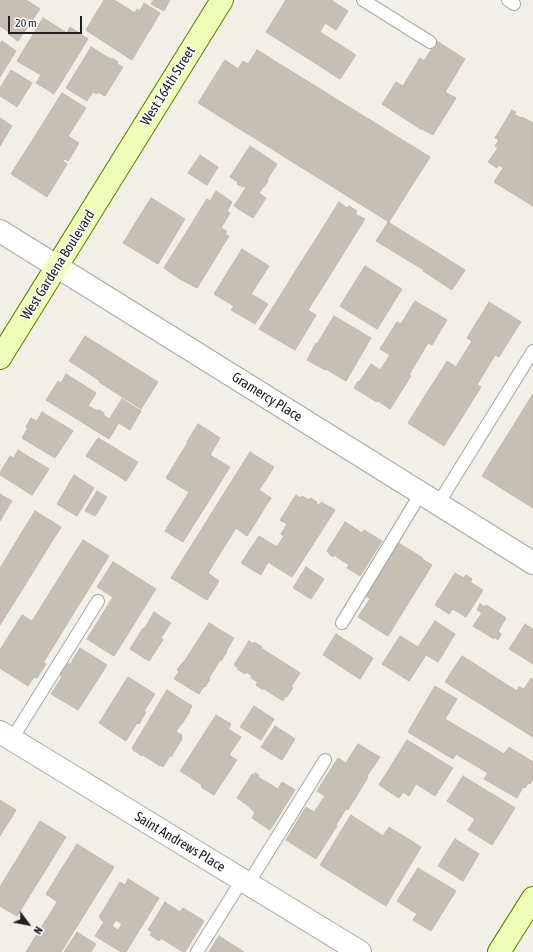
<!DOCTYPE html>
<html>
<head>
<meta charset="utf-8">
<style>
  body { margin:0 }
  #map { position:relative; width:533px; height:952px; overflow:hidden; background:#f1efe6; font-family:"Asap Condensed",sans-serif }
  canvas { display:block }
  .north { position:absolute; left:8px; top:904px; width:40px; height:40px; -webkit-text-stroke:3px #fff; paint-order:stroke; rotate:122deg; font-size:11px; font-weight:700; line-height:16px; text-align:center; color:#202020 }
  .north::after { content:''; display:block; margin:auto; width:14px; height:18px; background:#202020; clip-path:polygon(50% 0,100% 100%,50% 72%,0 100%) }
  .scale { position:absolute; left:8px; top:16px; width:74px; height:18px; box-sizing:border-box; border:2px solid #202020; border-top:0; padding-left:5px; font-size:12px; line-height:14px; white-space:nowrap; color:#202020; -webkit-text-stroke:3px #fff; paint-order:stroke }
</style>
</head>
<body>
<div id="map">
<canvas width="533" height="952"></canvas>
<div class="north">N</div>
<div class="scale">20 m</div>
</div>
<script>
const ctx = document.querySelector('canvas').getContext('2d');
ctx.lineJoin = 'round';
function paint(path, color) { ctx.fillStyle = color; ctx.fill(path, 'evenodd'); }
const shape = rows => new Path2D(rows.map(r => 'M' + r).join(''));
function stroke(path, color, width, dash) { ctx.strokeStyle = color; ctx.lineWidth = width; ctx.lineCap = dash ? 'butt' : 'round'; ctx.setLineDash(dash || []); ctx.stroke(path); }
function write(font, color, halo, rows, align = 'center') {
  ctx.font = font + ' "Asap Condensed",sans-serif'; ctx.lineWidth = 3; ctx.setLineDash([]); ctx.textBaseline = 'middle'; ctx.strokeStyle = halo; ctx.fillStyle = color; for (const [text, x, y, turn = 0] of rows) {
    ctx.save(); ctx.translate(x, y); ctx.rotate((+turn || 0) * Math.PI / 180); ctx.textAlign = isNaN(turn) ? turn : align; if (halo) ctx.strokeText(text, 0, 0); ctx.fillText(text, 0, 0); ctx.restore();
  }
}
const building = shape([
  [0,0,26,0,40,9,18,41,8,34,9,32,0,26,0,0],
  [104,0,114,0,135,13,137,9,140,11,144,3,160,13,132,60,86,30,104,0],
  [154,0,170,0,164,11,151,4,154,0],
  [286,0,331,0,348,11,336,30,325,23,320,32,356,55,340,79,266,32,286,0],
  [43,18,67,33,70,27,88,39,54,94,36,83,41,75,17,61,43,18],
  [2,41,16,51,0,77,0,44,2,41],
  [437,41,465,59,445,92,456,98,433,135,422,129,422,130,382,104,396,82,403,86,420,58,424,61,437,41],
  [91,47,112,60,112,58,118,62,117,64,123,67,105,96,98,92,97,94,93,92,87,101,66,88,91,47],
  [257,50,430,157,389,222,198,103,225,60,238,69,243,61,248,64,257,50],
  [11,70,32,83,17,107,0,96,0,88,11,70],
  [62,93,86,108,68,136,79,143,68,161,65,159,63,161,67,164,47,197,11,174,62,93],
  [512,110,516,112,514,114,521,118,522,117,533,123,533,206,494,182,503,168,499,165,497,168,488,162,498,148,495,146,499,140,495,138,512,110],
  [0,118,12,126,0,146,0,118],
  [250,146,277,164,267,180,268,181,264,187,263,187,259,193,266,198,253,218,234,206,246,187,244,186,243,187,237,184,238,182,230,177,250,146],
  [200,155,218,167,207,185,188,173,200,155],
  [216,191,232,202,227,211,230,213,221,228,227,231,225,234,229,236,197,288,180,279,164,268,207,199,210,201,216,191],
  [151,198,185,219,158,264,123,243,151,198],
  [339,202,347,208,349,206,357,211,355,214,365,219,308,310,316,315,295,350,259,329,339,202],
  [388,222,465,270,452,290,423,271,424,270,376,241,388,222],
  [242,249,269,266,251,294,268,304,255,324,231,310,234,306,214,294,242,249],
  [365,266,402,289,377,329,340,306,365,266],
  [415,301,447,320,432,345,428,343,409,375,411,376,390,409,378,401,377,402,354,388,358,381,359,382,371,364,380,370,390,355,380,349,397,322,401,324,415,301],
  [489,302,521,322,499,357,495,355,477,385,481,387,444,446,408,423,447,361,456,367,472,341,467,338,489,302],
  [334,316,371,338,346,381,326,369,325,370,307,360,316,343,317,344,334,316],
  [85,336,158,382,141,409,99,382,100,381,69,361,85,336],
  [66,374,96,393,88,406,98,411,99,410,104,413,103,415,118,424,109,439,46,400,58,381,61,383,66,374],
  [533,394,533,508,482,476,533,394],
  [122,399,141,411,130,430,110,418,122,399],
  [42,412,73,431,55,458,22,438,28,428,26,427,31,418,37,421,42,412],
  [198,424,220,438,210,455,230,467,183,542,165,531,189,492,166,478,188,442,187,442,198,424],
  [98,438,138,462,126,481,86,456,98,438],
  [18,450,49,469,32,495,0,475,0,473,10,456,14,458,18,450],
  [250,452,274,467,259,490,271,498,247,536,236,528,208,573,219,581,207,600,171,578,250,452],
  [74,475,94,488,77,516,57,504,74,475],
  [97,491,107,497,95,516,85,511,97,491],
  [0,494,12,501,0,521,0,494],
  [296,495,300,498,302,496,309,500,310,498,317,502,316,504,319,505,321,502,335,510,292,577,268,562,261,575,241,563,259,536,277,547,284,536,281,534,287,524,280,520,296,495],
  [35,511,61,527,0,625,0,568,35,511],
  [345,522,362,533,364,530,382,541,360,576,347,568,349,565,334,555,333,557,329,554,329,553,327,551,345,522],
  [83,540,109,556,43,663,46,664,37,678,34,677,28,686,0,668,0,650,22,615,32,621,83,540],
  [397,542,423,558,422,559,432,565,388,636,358,617,370,599,366,596,386,564,384,563,397,542],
  [113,562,156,589,114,656,87,639,113,597,97,587,113,562],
  [306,567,324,579,311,599,293,588,306,567],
  [455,573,464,578,466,575,472,579,470,582,483,590,466,617,453,609,449,614,435,605,455,573],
  [480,604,485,607,486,605,506,618,498,631,501,634,498,640,494,637,494,639,473,626,482,613,477,610,480,604],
  [154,612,171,623,161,638,163,640,149,661,130,649,143,628,144,629,154,612],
  [435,621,455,634,438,662,426,655,409,681,382,664,400,636,418,647,435,621],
  [209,623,234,638,226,651,227,652,221,661,220,660,209,678,210,679,205,687,204,686,199,694,174,679,179,671,177,670,183,662,184,662,209,623],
  [525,624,533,629,533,664,509,649,525,624],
  [336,634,373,658,360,679,323,655,336,634],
  [249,641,253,644,254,642,262,647,261,648,300,673,291,687,293,688,287,697,286,696,283,701,263,688,263,690,256,685,258,682,251,678,252,676,246,672,245,674,237,669,238,668,234,665,249,641],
  [80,648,107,665,78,710,51,694,62,677,60,675,68,663,70,665,80,648],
  [462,656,517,691,519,687,524,689,531,678,533,680,533,737,445,682,462,656],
  [128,677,155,694,144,711,146,712,139,724,137,723,126,741,99,723,128,677],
  [435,686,457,699,445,719,504,754,509,747,533,762,533,781,532,780,530,784,528,783,525,788,523,787,517,798,484,779,488,773,456,754,453,759,408,732,435,686],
  [167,690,192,706,189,711,190,711,182,724,181,724,176,732,182,735,181,738,182,739,171,757,170,756,163,767,160,765,160,766,143,755,142,756,133,750,133,749,132,748,167,690],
  [254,706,274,719,261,740,240,727,254,706],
  [216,715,231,724,228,729,241,737,229,755,237,760,214,795,201,787,202,785,180,771,216,715],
  [275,726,295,739,282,760,261,747,275,726],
  [407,740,453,768,435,796,416,784,409,796,403,792,399,798,379,785,407,740],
  [358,744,380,757,367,776,368,777,348,810,346,809,336,825,337,826,316,859,286,840,306,807,314,812,325,796,317,791,338,758,346,763,358,744],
  [255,773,259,775,258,777,278,789,282,782,295,790,270,830,252,818,255,812,250,808,250,807,237,798,252,774,254,775,255,773],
  [463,776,515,808,492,845,468,830,475,819,447,801,463,776],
  [0,800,16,810,0,836,0,800],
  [351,815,383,836,389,827,421,847,386,906,320,865,351,815],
  [40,821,66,837,17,916,0,906,0,887,40,821],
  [455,839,479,854,463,881,438,866,455,839],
  [77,844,114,867,61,952,26,952,57,902,46,894,77,844],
  [418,868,456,891,431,931,413,920,417,914,397,901,418,868],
  [128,879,159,898,126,952,121,952,95,936,104,922,101,920,101,918,99,917,120,882,125,885,128,879],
  [116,920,122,924,118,930,112,926,116,920],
  [165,902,180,912,183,908,204,921,185,952,183,952,161,938,159,941,150,935,152,932,148,930,165,902],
  [77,932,96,944,91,952,64,952,77,932],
  [219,936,244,952,209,952,219,936]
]);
paint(building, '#c6bfb4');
stroke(building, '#c4b8a7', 1);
const lane = shape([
  [363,0,430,42],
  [508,0,514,4],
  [438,504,533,351],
  [342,623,421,493],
  [12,739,98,601],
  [248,884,325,760],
  [197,952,242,880]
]);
const street = shape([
  [0,231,533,563],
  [0,732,360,952]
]);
const secondary = shape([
  [0,358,222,0],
  [499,952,533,898]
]);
stroke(lane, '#a7a7a7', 14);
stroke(street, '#a7a7a7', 24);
stroke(secondary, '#5b7d00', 24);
stroke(lane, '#fff', 12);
stroke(street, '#fff', 22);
stroke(secondary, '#eefdb7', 22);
write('14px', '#202020', '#fff', [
  ["West 164th Street",168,86,-58],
  ["West Gardena Boulevard",58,265,-58],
  ["Gramercy Place",267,397,32],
  ["Saint Andrews Place",180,842,31]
]);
</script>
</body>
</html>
